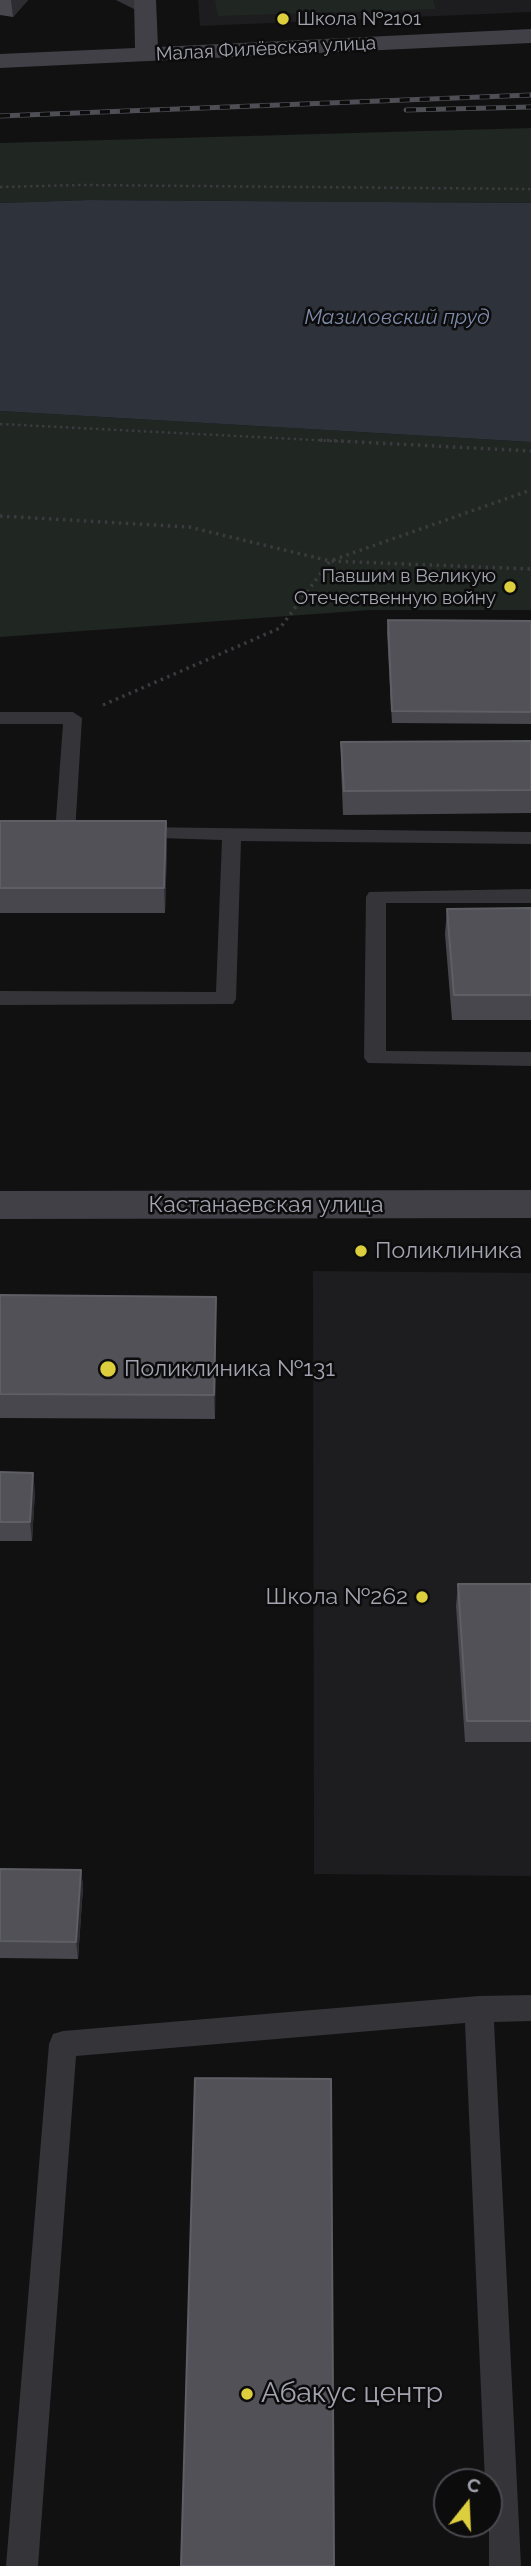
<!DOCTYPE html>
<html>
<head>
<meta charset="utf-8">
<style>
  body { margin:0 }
  #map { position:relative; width:531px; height:2566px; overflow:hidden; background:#111112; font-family:Raleway,sans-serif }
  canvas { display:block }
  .north { position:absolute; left:433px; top:2468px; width:70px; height:70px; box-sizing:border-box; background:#0c0c0d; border:2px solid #49494f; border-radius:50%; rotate:18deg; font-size:19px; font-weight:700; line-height:28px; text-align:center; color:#a4a4b1 }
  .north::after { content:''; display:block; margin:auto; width:24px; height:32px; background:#ddce3e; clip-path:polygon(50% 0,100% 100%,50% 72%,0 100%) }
</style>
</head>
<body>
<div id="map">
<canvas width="531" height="2566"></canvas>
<div class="north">С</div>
</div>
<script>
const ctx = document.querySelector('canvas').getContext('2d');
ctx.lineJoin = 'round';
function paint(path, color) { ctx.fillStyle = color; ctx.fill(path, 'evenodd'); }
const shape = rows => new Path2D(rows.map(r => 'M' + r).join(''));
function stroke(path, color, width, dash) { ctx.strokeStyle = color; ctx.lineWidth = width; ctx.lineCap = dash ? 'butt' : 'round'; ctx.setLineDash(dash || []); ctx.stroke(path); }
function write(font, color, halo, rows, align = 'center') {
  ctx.font = font + ' Raleway,sans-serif'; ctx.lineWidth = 5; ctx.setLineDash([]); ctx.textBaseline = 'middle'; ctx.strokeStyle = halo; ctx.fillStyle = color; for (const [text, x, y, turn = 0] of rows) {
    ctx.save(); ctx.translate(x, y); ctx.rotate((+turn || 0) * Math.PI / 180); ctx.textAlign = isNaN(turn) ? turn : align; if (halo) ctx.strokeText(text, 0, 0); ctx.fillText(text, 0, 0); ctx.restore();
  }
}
paint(shape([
  [198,0,531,0,531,12,200,26],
  [313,1271,531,1273,531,1876,314,1874]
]), '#1d1d1f');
paint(shape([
  [215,0,433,0,436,9,218,16],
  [531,128,531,203,89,200,0,203,0,143],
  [0,411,531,442,531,610,370,610,0,637]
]), '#202622');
paint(shape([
  [89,200,531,203,531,442,0,411,0,203]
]), '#2e323b');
stroke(shape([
  [0,187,82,185,531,189],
  [0,424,354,442]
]), '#3a3b3f', 2.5, [2.5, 3.5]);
stroke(shape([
  [320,440,531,451],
  [0,516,189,527,330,561,531,569],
  [103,705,280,628,330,561,531,490]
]), '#3a3b3f', 3.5, [2.5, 4.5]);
paint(shape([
  [116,0,134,0,152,9,145,13,140,12,116,0],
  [0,712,73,712,82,718,75,833,72,837,65,839,58,837,55,833,63,724,0,724,0,712],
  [135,827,531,832,531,844,241,841,236,999,233,1004,0,1005,0,991,216,992,222,840,128,837,125,833,128,829,135,827],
  [531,889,531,903,386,903,386,1051,531,1052,531,1066,368,1063,364,1058,366,897,369,892,531,889],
  [531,1995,531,2021,494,2022,521,2566,489,2566,489,2482,485,2482,465,2023,76,2056,38,2566,6,2566,49,2044,53,2034,63,2031,479,1996,531,1995]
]), '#353439');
paint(shape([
  [134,0,156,0,158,47,531,29,531,43,0,68,0,54,135,48,134,0],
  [531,1190,531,1218,0,1219,0,1191,531,1190]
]), '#404046');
const rail = shape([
  [406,110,531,107],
  [0,116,531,95]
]);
stroke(rail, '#4e4e55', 5);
stroke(rail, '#0c0c0d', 3.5, [10]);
paint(shape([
  [0,0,28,0,13,17,0,15],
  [388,620,531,621,531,724,392,723,387,632],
  [531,741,531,813,343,815,341,765,341,742],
  [0,821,167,846,165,913,0,913],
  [531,908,531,1020,452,1020,445,934,447,909],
  [0,1295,216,1321,215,1419,0,1418],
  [0,1472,35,1491,32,1541,0,1541],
  [458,1584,531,1584,531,1742,465,1742,456,1606],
  [0,1869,81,1870,83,1887,78,1959,0,1958]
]), '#47474d');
paint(shape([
  [11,0,28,0,13,17],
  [166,821,167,846,165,913,164,888],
  [216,1297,216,1321,215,1419,214,1395],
  [33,1473,35,1491,32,1541,30,1522],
  [81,1870,83,1887,78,1959,76,1942]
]), '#2d2d31');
const building = shape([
  [388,620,531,621,531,712,392,711,388,620],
  [531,741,531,790,344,791,341,742,531,741],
  [0,821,166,821,164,888,0,888,0,821],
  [531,908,531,995,454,995,447,909,531,908],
  [0,1295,216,1297,214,1395,0,1394,0,1295],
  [0,1472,33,1473,30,1522,0,1522,0,1472],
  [458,1584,531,1584,531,1721,467,1721,458,1584],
  [0,1869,81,1870,76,1942,0,1941,0,1869],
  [195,2078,331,2079,334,2566,181,2566,195,2078]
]);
paint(building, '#515157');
stroke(building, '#5e5e65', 2);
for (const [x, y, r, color] of [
  [283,19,7,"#ddce3e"],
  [510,587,7,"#ddce3e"],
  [361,1251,7,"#ddce3e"],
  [108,1369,9,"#ddce3e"],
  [422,1597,7,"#ddce3e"],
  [247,2394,7,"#ddce3e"]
]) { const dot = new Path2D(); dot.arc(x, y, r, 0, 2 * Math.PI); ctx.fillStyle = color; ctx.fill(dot); stroke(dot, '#0c0c0d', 2.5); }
write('19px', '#a4a4b1', '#0c0c0d', [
  ["Школа №2101",297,19],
  ["Павшим в Великую",496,576,"right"],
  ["Отечественную войну",496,598,"right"]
], 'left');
write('19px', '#a4a4b1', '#0c0c0d', [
  ["Малая Филёвская улица",266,49,-3]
]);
write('italic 21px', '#7d8aa9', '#0c0c0d', [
  ["Мазиловский пруд",397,318]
]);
write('23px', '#a4a4b1', '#0c0c0d', [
  ["Кастанаевская улица",266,1205]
]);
write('23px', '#a4a4b1', '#0c0c0d', [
  ["Поликлиника",375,1251],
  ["Поликлиника №131",124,1369],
  ["Школа №262",408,1597,"right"]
], 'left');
write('28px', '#a4a4b1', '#0c0c0d', [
  ["Абакус центр",261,2394]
], 'left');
</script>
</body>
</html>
